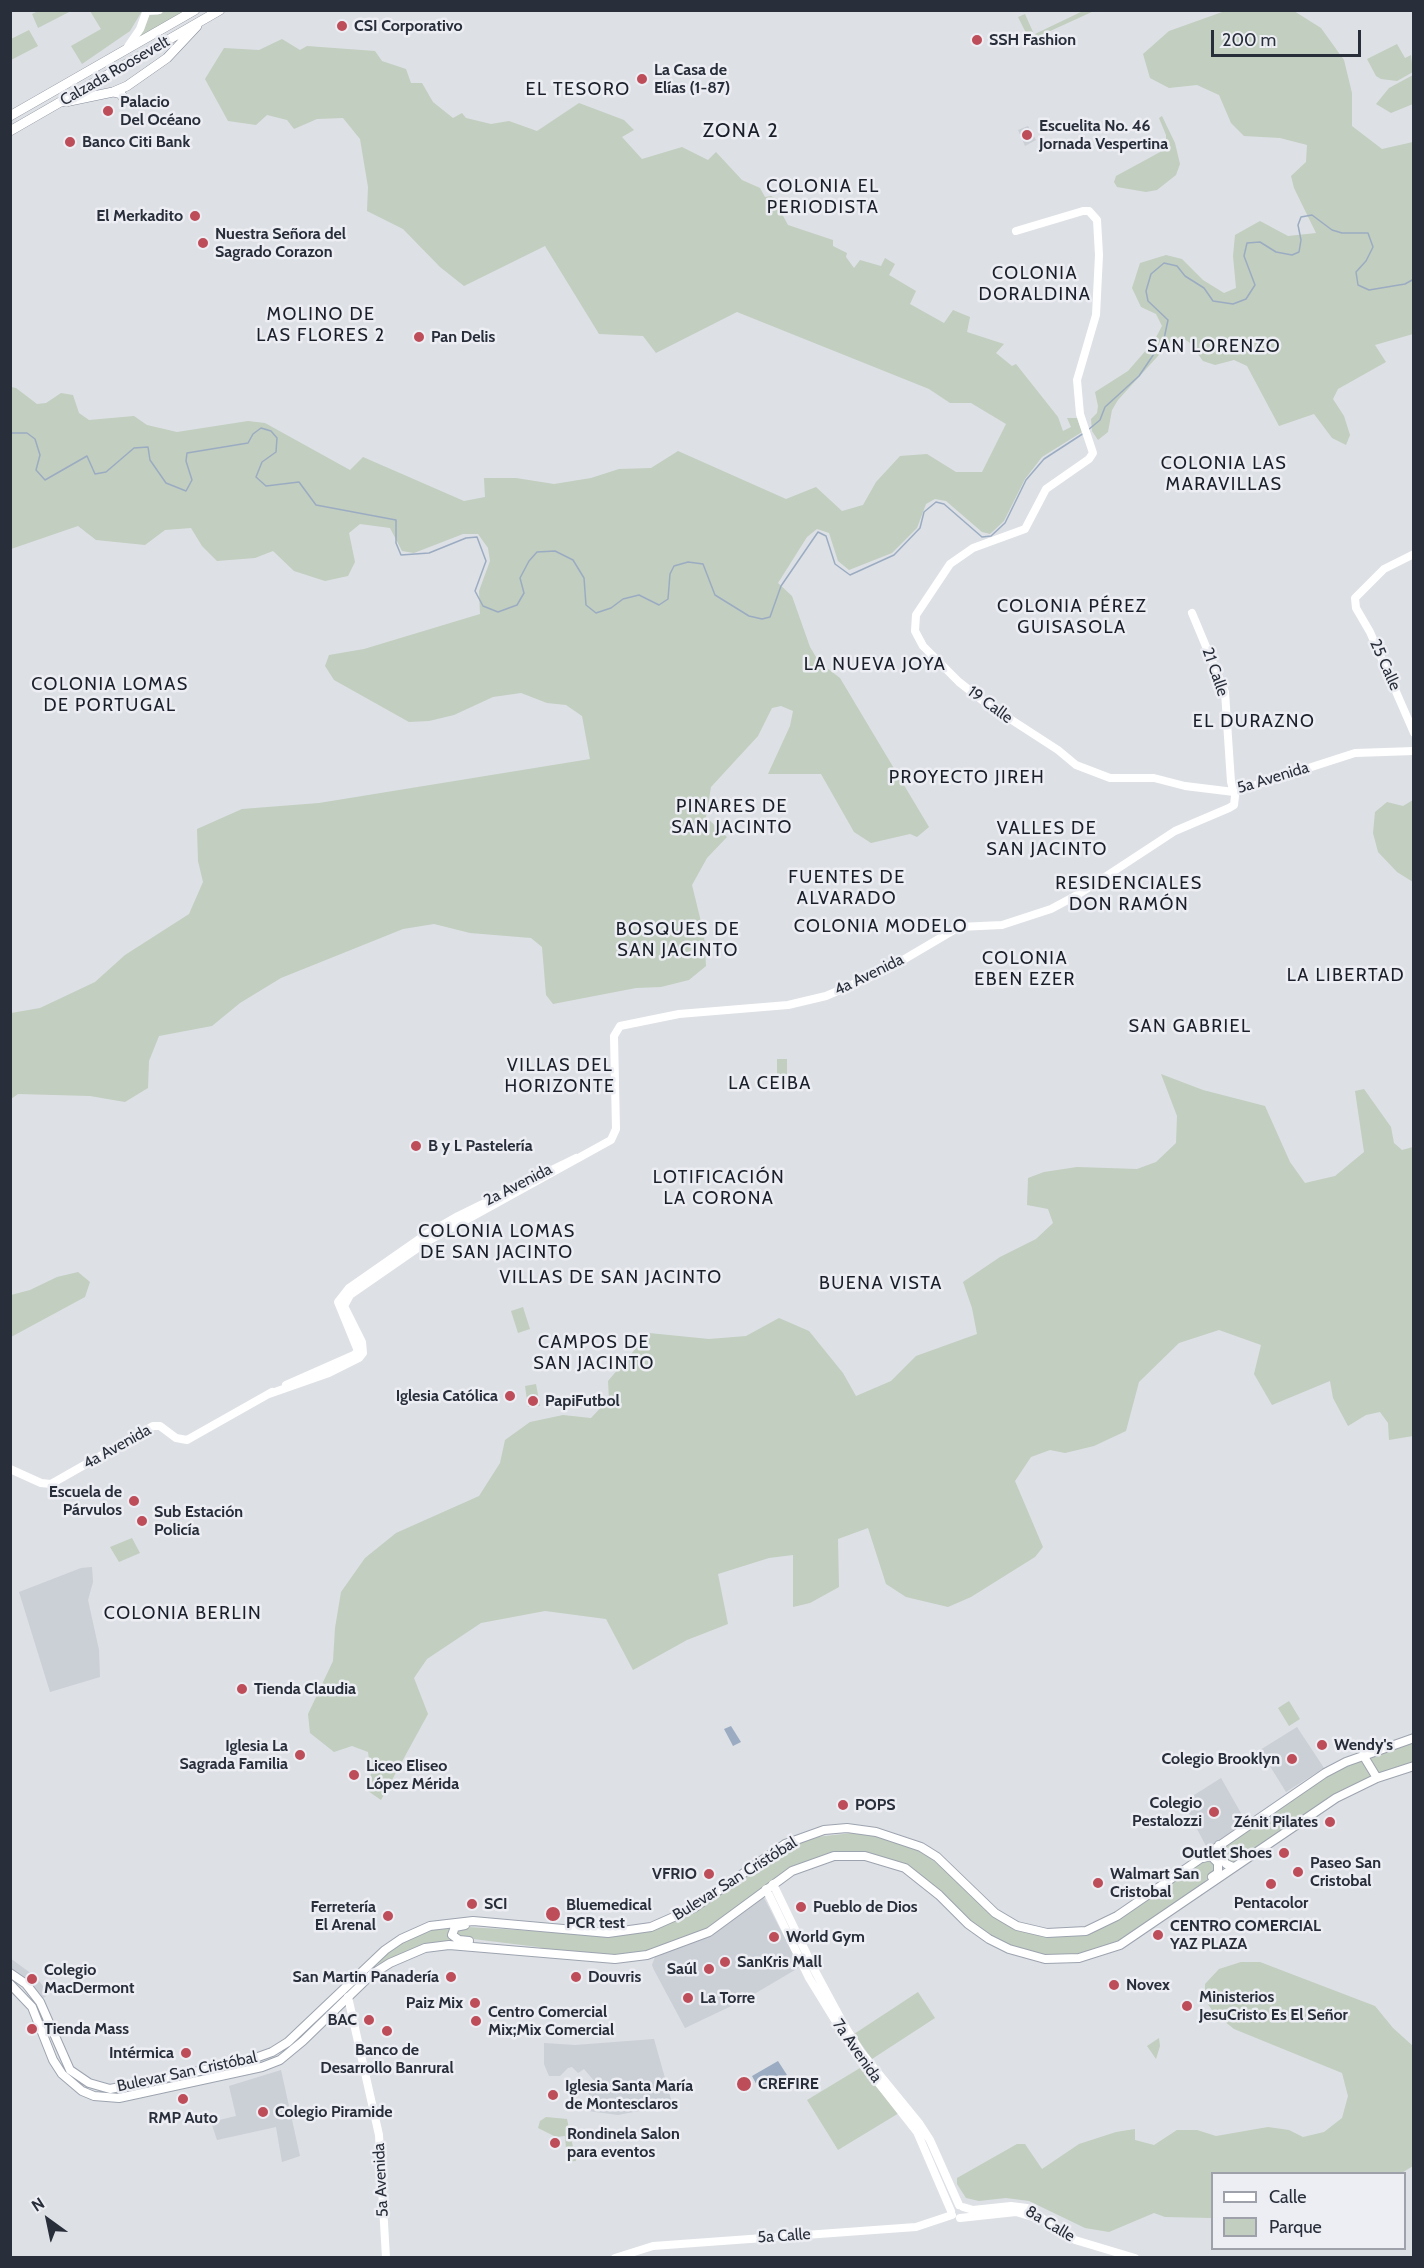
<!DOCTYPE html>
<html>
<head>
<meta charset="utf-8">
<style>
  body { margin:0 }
  #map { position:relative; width:1424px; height:2268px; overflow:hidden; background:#dde0e5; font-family:Cabin,sans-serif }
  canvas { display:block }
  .frame { position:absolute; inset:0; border:12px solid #282e3a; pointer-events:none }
  .legend { position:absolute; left:1211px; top:2172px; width:195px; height:78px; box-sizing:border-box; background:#eceef3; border:2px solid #9ea1a9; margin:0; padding:8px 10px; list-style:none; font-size:18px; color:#282e3a }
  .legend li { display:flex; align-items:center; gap:12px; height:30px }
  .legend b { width:30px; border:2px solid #9ea1a9 }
  .north { position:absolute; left:18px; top:2190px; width:60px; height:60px; -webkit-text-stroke:4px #eceef3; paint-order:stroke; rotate:327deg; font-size:16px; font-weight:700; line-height:24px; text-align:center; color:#282e3a }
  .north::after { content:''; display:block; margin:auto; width:21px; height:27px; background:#282e3a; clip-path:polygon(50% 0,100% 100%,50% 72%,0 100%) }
  .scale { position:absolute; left:1211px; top:30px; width:150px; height:27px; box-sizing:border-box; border:3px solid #282e3a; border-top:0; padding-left:8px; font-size:18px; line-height:21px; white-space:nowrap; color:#282e3a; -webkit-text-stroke:4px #eceef3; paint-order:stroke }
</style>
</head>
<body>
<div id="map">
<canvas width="1424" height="2268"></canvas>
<div class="frame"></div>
<ul class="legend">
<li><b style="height:8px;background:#fff"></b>Calle</li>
<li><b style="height:16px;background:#c2cebf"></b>Parque</li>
</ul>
<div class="north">N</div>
<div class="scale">200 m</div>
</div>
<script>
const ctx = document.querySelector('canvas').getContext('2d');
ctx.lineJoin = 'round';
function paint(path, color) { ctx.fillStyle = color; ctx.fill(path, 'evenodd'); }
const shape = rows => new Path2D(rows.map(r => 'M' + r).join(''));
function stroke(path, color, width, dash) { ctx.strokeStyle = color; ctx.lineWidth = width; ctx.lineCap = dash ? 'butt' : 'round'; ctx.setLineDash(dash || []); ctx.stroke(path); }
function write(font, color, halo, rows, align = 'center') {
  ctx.font = font + ' Cabin,sans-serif'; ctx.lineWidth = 5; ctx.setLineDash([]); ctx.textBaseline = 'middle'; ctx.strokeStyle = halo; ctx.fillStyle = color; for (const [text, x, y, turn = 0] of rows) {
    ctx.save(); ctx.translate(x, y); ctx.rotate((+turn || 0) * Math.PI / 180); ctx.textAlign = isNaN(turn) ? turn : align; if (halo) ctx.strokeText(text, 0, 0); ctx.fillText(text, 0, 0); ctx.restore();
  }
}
paint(shape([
  [1028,126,1036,140,1025,146,1018,130],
  [92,1567,93,1582,88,1600,99,1650,100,1677,50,1692,19,1592,81,1568],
  [1297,1727,1324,1768,1286,1792,1260,1750],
  [1221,1778,1246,1822,1207,1848,1183,1802],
  [763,1896,800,1967,744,2000,685,2028,654,1970,652,1965,655,1957,698,1940],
  [10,1958,36,1977,49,1994,42,1999,30,1982,11,1969],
  [654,2039,672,2103,644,2110,618,2115,588,2111,596,2102,587,2092,596,2083,584,2069,578,2073,572,2067,568,2068,560,2076,549,2076,544,2064,544,2043,575,2045],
  [281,2070,300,2156,282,2162,276,2127,217,2140,211,2122,236,2116,229,2086]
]), '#cbcfd6');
paint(shape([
  [1085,10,1094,11,1037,37,1035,34],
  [38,11,38,10,71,11,38,28,32,14],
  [90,11,142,11,130,31,82,64,71,46,101,29],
  [163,11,187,11,136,39,144,30,149,15,158,15],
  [1225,11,1294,11,1321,28,1344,60,1352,93,1352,126,1382,149,1413,142,1413,334,1375,345,1386,362,1338,389,1333,399,1344,416,1350,435,1346,445,1332,438,1314,414,1279,426,1247,366,1234,360,1215,365,1203,361,1189,342,1180,337,1167,346,1118,400,1112,410,1108,432,1098,440,1092,431,1091,419,1097,413,1098,406,1095,392,1128,371,1154,341,1162,326,1156,314,1141,307,1132,288,1140,263,1166,255,1182,259,1203,280,1224,293,1236,288,1233,256,1235,235,1260,221,1288,236,1316,233,1294,188,1291,176,1306,162,1307,145,1280,138,1244,136,1231,123,1219,95,1197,85,1169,88,1150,78,1143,54,1169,31],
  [1025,14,1033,32,1027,35,1018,17],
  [29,30,38,46,11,60,11,39],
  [282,39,300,50,307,46,375,51,382,61,406,69,411,83,422,83,433,102,453,118,462,113,466,118,491,124,509,121,537,131,579,103,624,120,634,130,622,137,642,159,682,147,708,160,716,152,742,180,760,188,765,197,771,196,780,201,782,214,788,225,833,240,833,246,847,253,846,257,854,268,860,260,881,266,885,258,895,264,889,275,916,291,910,304,944,323,953,310,970,317,967,332,1004,344,996,353,1012,366,1016,364,1058,417,1063,431,1071,427,1067,418,1077,418,1082,432,1042,457,1025,479,1004,521,990,534,982,532,946,501,935,499,926,504,917,528,892,553,849,570,838,561,829,533,817,529,807,537,778,583,792,596,810,647,819,662,840,678,929,827,917,837,910,834,871,843,854,832,821,774,768,774,790,726,793,711,781,706,772,708,758,736,711,787,706,817,727,837,707,858,692,885,704,934,706,966,689,980,661,987,636,988,553,1004,546,995,542,947,531,938,470,933,434,924,403,929,281,978,240,1003,212,1026,159,1036,149,1061,148,1088,125,1102,90,1096,18,1094,11,1099,11,1013,40,1008,95,982,125,955,189,914,203,882,198,861,197,829,242,809,319,803,590,759,582,716,566,705,547,703,521,693,493,697,454,715,429,721,409,722,334,680,325,666,329,655,364,649,480,614,479,591,490,561,488,548,478,534,463,534,414,553,402,551,390,528,360,524,349,533,355,562,348,576,325,581,294,571,273,551,255,558,217,561,202,546,191,528,165,530,145,545,96,540,78,526,11,549,11,387,16,388,37,404,46,403,61,393,73,395,79,413,89,420,134,416,147,425,177,432,248,421,265,423,350,470,363,457,464,501,485,497,484,478,516,478,554,484,591,478,619,469,651,468,678,451,786,499,816,487,842,511,863,505,876,482,900,456,927,454,956,472,982,472,1006,424,971,403,950,403,929,389,737,312,656,353,643,336,599,334,545,246,464,286,440,267,403,229,367,211,368,187,360,139,343,118,317,119,294,129,287,120,267,115,256,125,228,121,205,79,224,48,259,50],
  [1397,44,1405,58,1411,55,1413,72,1397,81,1381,79,1376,76,1367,59],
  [1413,75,1413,104,1391,113,1376,104,1389,88],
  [1162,116,1175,143,1180,164,1176,175,1157,190,1146,192,1117,187,1114,182,1116,176,1162,151,1166,144,1166,135,1159,118],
  [1413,800,1413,882,1397,872,1378,852,1373,833,1375,812,1387,802,1403,806],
  [777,1059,787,1059,787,1076,777,1076],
  [1161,1074,1203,1090,1265,1106,1290,1162,1305,1183,1335,1176,1364,1152,1355,1091,1364,1089,1391,1127,1394,1143,1402,1150,1413,1147,1413,1137,1413,1436,1389,1440,1388,1423,1380,1412,1366,1415,1348,1426,1333,1398,1330,1381,1272,1405,1254,1374,1261,1345,1219,1330,1179,1343,1139,1382,1126,1431,1094,1446,1065,1453,1050,1450,1031,1457,1015,1481,1043,1547,1035,1557,971,1597,948,1607,906,1597,886,1584,868,1528,838,1539,839,1587,810,1603,793,1607,793,1555,769,1558,718,1574,728,1624,687,1640,633,1670,606,1619,545,1611,481,1623,427,1659,414,1678,428,1714,381,1800,368,1791,371,1773,368,1752,352,1746,334,1752,310,1733,308,1714,333,1661,335,1628,341,1592,365,1558,396,1533,479,1496,500,1463,505,1440,530,1422,563,1415,591,1418,609,1399,608,1381,649,1333,709,1339,746,1336,779,1318,809,1331,843,1373,856,1396,891,1381,916,1356,977,1334,972,1308,963,1282,1000,1257,1036,1239,1053,1223,1048,1209,1027,1205,1028,1178,1044,1172,1077,1167,1137,1169,1156,1162,1176,1143,1177,1116],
  [78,1272,90,1282,85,1297,11,1337,11,1295,30,1290,57,1277],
  [523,1307,530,1329,518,1333,511,1311],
  [536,1384,540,1406,528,1407,525,1386],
  [132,1538,140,1553,119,1562,110,1547],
  [1289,1701,1300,1719,1289,1726,1278,1708],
  [1413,1740,1413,1764,1377,1776,1365,1756],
  [1362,1757,1374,1778,1331,1798,1301,1816,1232,1864,1221,1853,1221,1846,1316,1780],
  [861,1832,877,1834,920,1850,1022,1930,1086,1933,1150,1897,1205,1861,1209,1859,1215,1865,1214,1873,1188,1896,1119,1943,1081,1956,1044,1957,1012,1948,973,1926,927,1881,882,1858,821,1856,707,1930,646,1953,617,1956,561,1953,538,1947,457,1937,457,1929,467,1927,603,1935,665,1925,790,1846,807,1838],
  [455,1924,449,1932,455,1943,441,1943,372,1971,387,1953,420,1932],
  [1241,1962,1260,1962,1375,2006,1393,2028,1413,2046,1413,2166,1400,2174,1212,2174,1212,2218,1165,2217,1154,2213,1109,2232,1085,2228,1029,2201,1006,2198,979,2201,966,2198,957,2184,957,2178,1017,2144,1025,2144,1042,2169,1079,2144,1116,2132,1135,2129,1135,2140,1154,2145,1177,2130,1197,2130,1216,2136,1268,2127,1289,2130,1303,2137,1324,2132,1342,2118,1348,2096,1342,2073,1234,2029,1214,2013,1205,2000,1205,1984,1219,1969],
  [918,1992,935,2018,872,2059,854,2034],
  [1159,2038,1160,2046,1156,2059,1147,2046],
  [860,2068,899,2113,838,2150,807,2100],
  [546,2117,567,2119,576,2161,567,2162,565,2136,556,2137,538,2128,540,2121]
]), '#c2cebf');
paint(shape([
  [731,1726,741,1742,733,1746,724,1729],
  [778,2061,787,2075,760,2091,752,2076]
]), '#9bacc2');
stroke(shape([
  [1088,430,1100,420,1105,407,1139,376,1164,339,1168,320,1148,301,1146,291,1151,274,1164,263,1177,266,1185,276,1204,288,1213,301,1233,304,1246,299,1255,285,1244,256,1247,243,1260,242,1276,252,1292,255,1299,252,1301,240,1298,225,1301,217,1312,215,1332,230,1342,233,1368,233,1373,247,1366,261,1356,272,1358,285,1369,290,1405,284,1414,279],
  [10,433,27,433,35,439,40,455,36,470,45,480,87,456,95,474,106,472,134,448,148,447,150,460,166,483,186,491,192,480,186,461,187,453,248,443,253,434,261,428,271,431,277,438,276,452,262,462,256,477,266,486,299,482,316,505,396,520,396,543,401,555,429,553,466,538,477,537,486,561,475,591,483,606,498,612,517,605,524,593,520,578,529,561,537,552,555,551,573,560,584,578,586,605,596,613,611,608,623,599,639,595,659,605,668,599,670,574,674,566,688,562,703,564,715,595,749,616,762,619,770,617,781,586,818,532,826,536,835,564,850,575,894,555,920,528,924,512,936,502,944,504,982,537,991,536,1005,523,1026,480,1044,459,1084,433]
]), '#9bacc2', 1.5);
const primary = shape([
  [1363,1755,1377,1778],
  [1219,1845,1219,1854,1226,1864,1233,1867],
  [1203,1858,1211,1856,1218,1863,1218,1873,1212,1877],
  [465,1925,455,1927,452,1935,459,1940,469,1941],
  [10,1973,26,1984,40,2002,70,2070,89,2083,110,2089,244,2062,272,2052,288,2042,385,1950,401,1939,430,1926,473,1921,608,1933,651,1927,694,1908,785,1844,824,1830,847,1828,876,1832,921,1847,937,1857,995,1913,1017,1926,1047,1933,1086,1931,1117,1916,1325,1773,1346,1762,1414,1738],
  [10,1984,32,2007,53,2060,62,2074,82,2091,94,2096,119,2098,262,2067,280,2060,303,2041,371,1975,390,1963,425,1948,449,1945,615,1959,647,1955,709,1932,792,1871,834,1856,865,1856,905,1868,939,1895,968,1924,989,1939,1009,1949,1045,1959,1079,1958,1120,1945,1336,1798,1377,1778,1414,1766]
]);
const highway = shape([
  [113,92,121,94,125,101],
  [65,102,113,92,127,86,167,58,197,26],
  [10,116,195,10],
  [10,131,220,10]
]);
stroke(primary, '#9da4af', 10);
stroke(highway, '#868d9a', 10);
stroke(shape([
  [147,11,159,10],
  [127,48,140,29,147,10],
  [1016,231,1083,211,1089,211,1097,220,1099,255,1096,315,1077,380,1080,414,1093,453,1089,459,1046,489,1025,529,973,548,950,564,916,615,915,631,923,646,959,682,987,704,1058,750,1076,765,1110,778,1154,778,1185,786,1234,792,1355,753,1414,751],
  [1414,554,1384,569,1355,598,1356,608,1370,632,1414,733],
  [286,1385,354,1355,358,1351,338,1302,349,1288,425,1235,458,1216,576,1158],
  [269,1394,329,1373,359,1358,363,1353,362,1342,344,1306,350,1295,428,1241,611,1140,616,1129,614,1036,620,1026,679,1014,788,1005,826,996,886,970,959,927,1002,925,1051,909,1079,894,1175,831,1229,808,1234,805,1235,796,1231,782,1225,692,1192,613],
  [10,1469,41,1483,51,1484,153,1426,160,1426,176,1438,187,1440,272,1392],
  [773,1884,815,1971,843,2023,861,2052,919,2123,930,2140,959,2205],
  [766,1889,809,1978,855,2053,917,2132,951,2211],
  [348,1997,379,2135,386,2258],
  [963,2207,973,2210,1011,2206,1027,2208,1075,2240,1135,2258],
  [960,2218,1016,2212,1036,2218],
  [615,2258,653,2246,916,2227,952,2215]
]), '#fff', 8);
stroke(primary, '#fff', 8);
stroke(highway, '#fff', 9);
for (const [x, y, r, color] of [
  [342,26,6,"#be4d5a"],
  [977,40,6,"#be4d5a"],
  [642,79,6,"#be4d5a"],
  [108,111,6,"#be4d5a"],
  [1027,135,6,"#be4d5a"],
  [70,142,6,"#be4d5a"],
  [195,216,6,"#be4d5a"],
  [203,243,6,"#be4d5a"],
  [419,337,6,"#be4d5a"],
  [416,1146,6,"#be4d5a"],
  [510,1396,6,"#be4d5a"],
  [533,1401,6,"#be4d5a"],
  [134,1501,6,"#be4d5a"],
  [142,1521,6,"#be4d5a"],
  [242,1689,6,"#be4d5a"],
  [1322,1745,6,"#be4d5a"],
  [300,1755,6,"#be4d5a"],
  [1292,1759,6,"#be4d5a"],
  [354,1775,6,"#be4d5a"],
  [843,1805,6,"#be4d5a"],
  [1214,1812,6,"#be4d5a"],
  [1330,1822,6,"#be4d5a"],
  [1284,1853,6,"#be4d5a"],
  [1298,1872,6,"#be4d5a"],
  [709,1874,6,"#be4d5a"],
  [1098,1883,6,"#be4d5a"],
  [1271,1884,6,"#be4d5a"],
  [472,1904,6,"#be4d5a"],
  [801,1907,6,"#be4d5a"],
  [553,1914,8,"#be4d5a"],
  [388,1916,6,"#be4d5a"],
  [1158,1935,6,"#be4d5a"],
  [774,1937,6,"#be4d5a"],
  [725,1962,6,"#be4d5a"],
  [709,1969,6,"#be4d5a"],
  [451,1977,6,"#be4d5a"],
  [576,1977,6,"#be4d5a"],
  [32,1979,6,"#be4d5a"],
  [1114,1985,6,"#be4d5a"],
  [688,1998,6,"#be4d5a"],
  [475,2003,6,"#be4d5a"],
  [1187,2006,6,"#be4d5a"],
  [369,2020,6,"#be4d5a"],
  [476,2021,6,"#be4d5a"],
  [32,2029,6,"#be4d5a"],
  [387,2031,6,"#be4d5a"],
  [186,2053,6,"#be4d5a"],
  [744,2084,8,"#be4d5a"],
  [553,2095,6,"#be4d5a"],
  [183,2099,6,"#be4d5a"],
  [263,2112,6,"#be4d5a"],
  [555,2143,6,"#be4d5a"]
]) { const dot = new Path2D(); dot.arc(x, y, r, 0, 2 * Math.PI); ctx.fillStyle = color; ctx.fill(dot); stroke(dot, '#eceef3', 2); }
write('bold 16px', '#282e3a', '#eceef3', [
  ["CSI Corporativo",354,26],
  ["SSH Fashion",989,40],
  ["La Casa de",654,70],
  ["Elías (1-87)",654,88],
  ["Palacio",120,102],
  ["Del Océano",120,120],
  ["Escuelita No. 46",1039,126],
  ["Jornada Vespertina",1039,144],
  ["Banco Citi Bank",82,142],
  ["El Merkadito",183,216,"right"],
  ["Nuestra Señora del",215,234],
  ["Sagrado Corazon",215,252],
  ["Pan Delis",431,337],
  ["B y L Pastelería",428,1146],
  ["Iglesia Católica",498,1396,"right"],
  ["PapiFutbol",545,1401],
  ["Escuela de",122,1492,"right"],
  ["Párvulos",122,1510,"right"],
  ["Sub Estación",154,1512],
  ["Policía",154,1530],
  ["Tienda Claudia",254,1689],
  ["Wendy's",1334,1745],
  ["Iglesia La",288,1746,"right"],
  ["Sagrada Familia",288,1764,"right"],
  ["Colegio Brooklyn",1280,1759,"right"],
  ["Liceo Eliseo",366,1766],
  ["López Mérida",366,1784],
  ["Colegio",1202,1803,"right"],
  ["Pestalozzi",1202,1821,"right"],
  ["POPS",855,1805],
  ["Zénit Pilates",1318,1822,"right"],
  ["Outlet Shoes",1272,1853,"right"],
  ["Paseo San",1310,1863],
  ["Cristobal",1310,1881],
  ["VFRIO",697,1874,"right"],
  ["Walmart San",1110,1874],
  ["Cristobal",1110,1892],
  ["Pentacolor",1271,1903,"center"],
  ["SCI",484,1904],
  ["Bluemedical",566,1905],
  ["PCR test",566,1923],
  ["Ferretería",376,1907,"right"],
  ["El Arenal",376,1925,"right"],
  ["Pueblo de Dios",813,1907],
  ["CENTRO COMERCIAL",1170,1926],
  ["YAZ PLAZA",1170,1944],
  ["World Gym",786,1937],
  ["SanKris Mall",737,1962],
  ["Saúl",697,1969,"right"],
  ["Colegio",44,1970],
  ["MacDermont",44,1988],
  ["San Martin Panadería",439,1977,"right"],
  ["Douvris",588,1977],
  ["Novex",1126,1985],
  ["Ministerios",1199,1997],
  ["JesuCristo Es El Señor",1199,2015],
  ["La Torre",700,1998],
  ["Paiz Mix",463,2003,"right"],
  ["Centro Comercial",488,2012],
  ["Mix;Mix Comercial",488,2030],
  ["BAC",357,2020,"right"],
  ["Tienda Mass",44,2029],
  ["Banco de",387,2050,"center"],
  ["Desarrollo Banrural",387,2068,"center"],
  ["Intérmica",174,2053,"right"],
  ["CREFIRE",758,2084],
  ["Iglesia Santa María",565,2086],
  ["de Montesclaros",565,2104],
  ["Colegio Piramide",275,2112],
  ["RMP Auto",183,2118,"center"],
  ["Rondinela Salon",567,2134],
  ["para eventos",567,2152]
], 'left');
write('16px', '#282e3a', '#eceef3', [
  ["Calzada Roosevelt",115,71,-30],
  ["25 Calle",1385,665,66],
  ["21 Calle",1215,672,71],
  ["19 Calle",990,705,36],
  ["5a Avenida",1273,778,-17],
  ["4a Avenida",869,975,-26],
  ["2a Avenida",518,1185,-27],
  ["4a Avenida",117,1447,-29],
  ["Bulevar San Cristóbal",735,1879,-32],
  ["7a Avenida",857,2051,55],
  ["Bulevar San Cristóbal",187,2072,-12],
  ["5a Avenida",381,2180,-93],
  ["8a Calle",1050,2224,31],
  ["5a Calle",784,2236,-4]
]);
ctx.letterSpacing = '1.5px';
write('18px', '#1a1f2a', '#eceef3', [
  ["EL TESORO",578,90],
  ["COLONIA EL",823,187],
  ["PERIODISTA",823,208],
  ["COLONIA",1035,274],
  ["DORALDINA",1035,295],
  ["MOLINO DE",321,315],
  ["LAS FLORES 2",321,336],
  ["SAN LORENZO",1214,347],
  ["COLONIA LAS",1224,464],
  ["MARAVILLAS",1224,485],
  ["COLONIA PÉREZ",1072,607],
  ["GUISASOLA",1072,628],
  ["LA NUEVA JOYA",875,665],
  ["COLONIA LOMAS",110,685],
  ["DE PORTUGAL",110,706],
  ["EL DURAZNO",1254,722],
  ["PROYECTO JIREH",967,778],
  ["PINARES DE",732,807],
  ["SAN JACINTO",732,828],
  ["VALLES DE",1047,829],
  ["SAN JACINTO",1047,850],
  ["FUENTES DE",847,878],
  ["ALVARADO",847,899],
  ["RESIDENCIALES",1129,884],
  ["DON RAMÓN",1129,905],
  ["COLONIA MODELO",881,927],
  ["BOSQUES DE",678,930],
  ["SAN JACINTO",678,951],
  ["COLONIA",1025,959],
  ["EBEN EZER",1025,980],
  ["LA LIBERTAD",1346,976],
  ["SAN GABRIEL",1190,1027],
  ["VILLAS DEL",560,1066],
  ["HORIZONTE",560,1087],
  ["LA CEIBA",770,1084],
  ["LOTIFICACIÓN",719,1178],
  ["LA CORONA",719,1199],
  ["COLONIA LOMAS",497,1232],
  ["DE SAN JACINTO",497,1253],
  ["VILLAS DE SAN JACINTO",611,1278],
  ["BUENA VISTA",881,1284],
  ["CAMPOS DE",594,1343],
  ["SAN JACINTO",594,1364],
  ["COLONIA BERLIN",183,1614]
]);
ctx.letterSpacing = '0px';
ctx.letterSpacing = '1.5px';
write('20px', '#1a1f2a', '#eceef3', [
  ["ZONA 2",741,131]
]);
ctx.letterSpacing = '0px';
</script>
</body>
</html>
